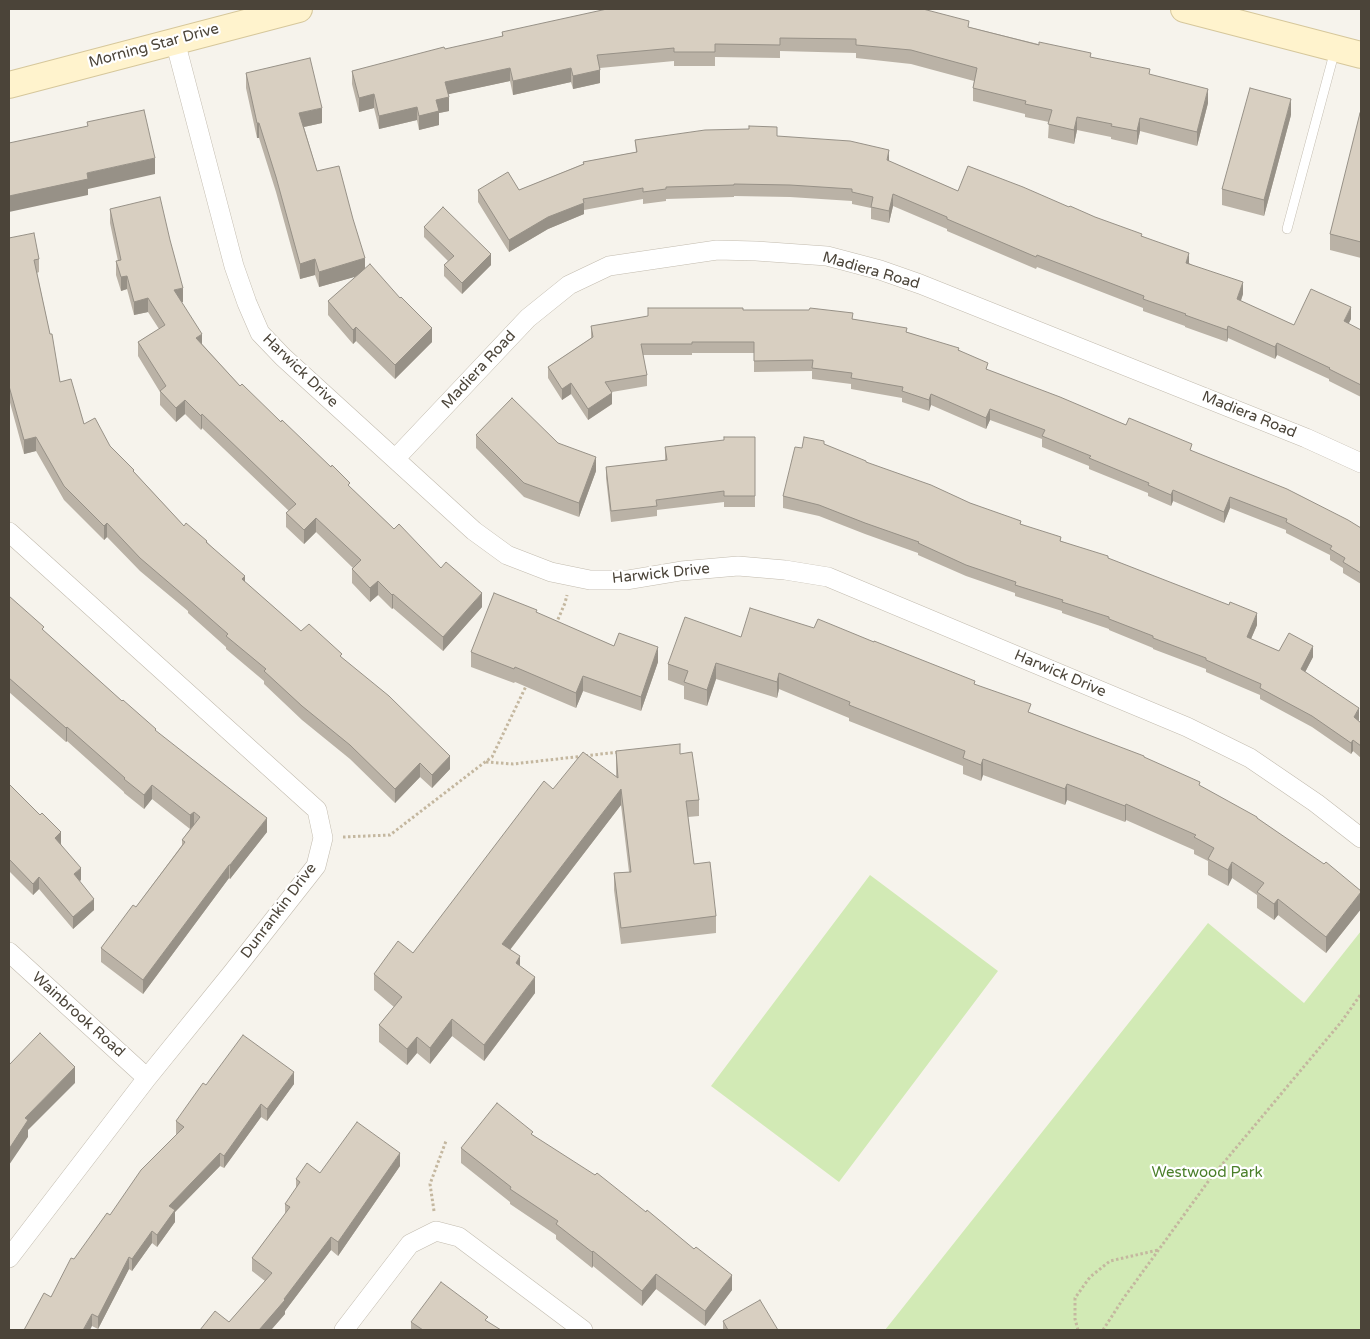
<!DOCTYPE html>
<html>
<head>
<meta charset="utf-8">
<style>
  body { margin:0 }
  #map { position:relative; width:1370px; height:1339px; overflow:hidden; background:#f6f3ec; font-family:"Varela Round",sans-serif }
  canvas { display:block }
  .frame { position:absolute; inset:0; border:10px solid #4b4439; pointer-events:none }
</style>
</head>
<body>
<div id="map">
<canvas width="1370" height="1339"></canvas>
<div class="frame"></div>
</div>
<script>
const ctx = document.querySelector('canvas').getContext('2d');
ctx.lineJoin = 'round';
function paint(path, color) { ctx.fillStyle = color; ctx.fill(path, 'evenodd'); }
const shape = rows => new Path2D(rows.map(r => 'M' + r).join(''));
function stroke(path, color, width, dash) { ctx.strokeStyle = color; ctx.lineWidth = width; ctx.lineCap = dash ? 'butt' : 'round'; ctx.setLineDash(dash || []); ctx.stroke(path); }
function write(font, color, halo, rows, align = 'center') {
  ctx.font = font + ' "Varela Round",sans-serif'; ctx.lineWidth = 4.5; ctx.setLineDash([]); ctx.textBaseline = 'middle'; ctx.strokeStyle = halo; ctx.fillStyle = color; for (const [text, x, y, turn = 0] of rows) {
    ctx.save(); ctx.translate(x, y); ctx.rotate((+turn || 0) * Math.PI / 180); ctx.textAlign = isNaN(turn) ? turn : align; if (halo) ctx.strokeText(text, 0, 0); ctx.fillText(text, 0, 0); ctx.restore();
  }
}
paint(shape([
  [870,875,998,971,839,1182,711,1086],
  [1208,923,1304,1003,1361,931,1361,1330,885,1330]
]), '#d2eab5');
const lane = shape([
  [1287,229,1335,50]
]);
const street = shape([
  [175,41,234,266,247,303,260,333,283,357,474,531,507,555,551,572,590,580,627,580,681,571,738,566,785,570,828,577,1187,727,1250,758,1316,803,1361,838],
  [395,459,528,318,569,285,609,266,717,250,756,251,827,256,880,270,920,284,1306,438,1361,463],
  [9,532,317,810,323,838,316,866,232,973,147,1078,9,1258],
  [9,952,147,1078],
  [344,1330,410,1244,436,1231,459,1237,583,1330]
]);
const secondary = shape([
  [1184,9,1361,55],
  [9,85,299,9]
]);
stroke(lane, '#c2bbae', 10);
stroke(street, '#c2bbae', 20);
stroke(secondary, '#d6c79b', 28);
stroke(shape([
  [556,624,565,603,567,595],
  [486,762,513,764,619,752],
  [343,837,390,835,485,762,492,757,527,684],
  [434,1211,430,1184,446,1141],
  [1078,1330,1075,1319,1075,1298,1090,1277,1110,1261,1158,1250],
  [1103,1330,1123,1299,1210,1179,1342,1021,1361,994]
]), '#c4b79f', 3, [2.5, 2.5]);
stroke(lane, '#fff', 9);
stroke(street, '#fff', 19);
stroke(secondary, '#fff3cd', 26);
paint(shape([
  [969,27,1091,57,1150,75,1208,103,1197,146,1140,131,1137,145,1111,139,1111,137,1077,130,1074,144,1048,138,1049,122,1025,117,1025,114,973,101,973,88,974,81,911,64,856,58,856,53,780,51,780,58,715,57,715,66,674,66,674,61,600,68,600,83,573,89,571,82,513,95,510,81,448,94,449,111,439,113,439,125,419,130,417,120,379,129,374,108,359,112,352,84,352,71,502,37,502,32],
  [246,73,322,123,304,127,317,171,365,269,432,342,395,379,356,341,353,344,328,315,328,301,357,276,319,287,315,275,300,279,276,192,259,138,257,138,246,88],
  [1361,113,1361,258,1330,250,1330,234],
  [1291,115,1264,216,1222,205,1222,189],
  [777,136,889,161,958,191,1069,207,1142,236,1243,294,1241,301,1294,325,1351,319,1348,324,1361,330,1361,397,1329,381,1329,379,1277,355,1275,359,1228,338,1227,342,1185,327,1185,326,1143,311,1143,308,1037,267,1036,269,947,231,947,229,893,206,889,223,871,219,871,208,852,204,852,201,790,197,734,196,734,197,666,199,666,201,643,204,643,199,584,210,584,214,548,229,509,252,478,202,478,190,519,190,583,164,583,162,636,152,635,140],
  [110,209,183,302,181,302,202,344,240,386,281,422,394,529,441,568,482,607,443,651,393,608,392,609,378,595,370,602,352,583,352,569,353,568,316,532,304,544,286,527,286,513,289,511,202,428,201,430,185,414,176,422,160,405,160,392,138,356,138,342,159,329,148,312,134,315,127,289,121,291,116,275,116,261,118,261,110,223],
  [424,227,491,265,462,294,444,276,444,265,448,261,424,237],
  [9,238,39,259,39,272,37,273,60,382,84,424,110,446,184,526,207,542,245,582,301,631,342,658,450,769,432,788,420,777,395,803,350,759,302,720,264,684,264,681,226,649,226,647,188,613,188,611,140,571,107,537,104,540,64,500,36,451,24,454,9,399],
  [743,310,853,319,907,332,959,350,988,370,1192,451,1361,528,1361,584,1343,573,1343,568,1330,560,1330,555,1286,533,1286,530,1230,508,1224,523,1173,501,1171,506,1148,496,1148,493,1089,469,1089,466,1042,447,1042,439,990,420,986,429,931,405,929,411,902,402,902,398,851,389,851,384,812,379,812,371,754,372,754,353,692,353,692,355,643,355,647,375,647,386,612,392,612,404,588,420,571,394,562,400,548,378,548,367,591,338,591,326],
  [476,435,558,443,596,471,579,517,524,497,476,448],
  [755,437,755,507,724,507,724,502,657,510,657,516,611,522,606,478,606,467,665,461,665,447],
  [824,444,866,463,970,503,1061,541,1108,558,1257,625,1251,639,1279,651,1313,657,1305,672,1359,720,1359,721,1361,723,1361,758,1353,751,1351,754,1312,727,1260,699,1260,695,1206,672,1206,669,1153,649,1153,648,1109,630,1109,629,1062,613,1062,611,1015,596,1015,593,966,576,918,555,918,553,865,534,819,516,783,508,783,496,802,448],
  [9,596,44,631,267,832,230,879,229,878,143,994,101,962,101,948,136,907,182,845,182,840,190,829,152,799,144,809,124,793,124,792,67,741,66,742,9,692],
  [537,613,614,646,658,662,641,711,583,691,576,708,515,682,514,683,471,667,471,652],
  [741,637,975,685,1031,713,1144,757,1200,786,1257,818,1361,891,1361,909,1326,953,1278,915,1274,920,1257,908,1257,895,1232,878,1228,886,1208,875,1208,861,1194,854,1194,850,1126,820,1125,822,1067,800,1065,805,983,775,981,781,963,774,963,766,849,721,849,718,779,689,777,698,716,679,707,706,684,699,684,686,668,680,668,664],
  [616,751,680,754,699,800,699,816,688,817,694,864,716,916,716,933,621,944,614,890,614,873,629,872,621,805,510,950,535,993,484,1061,452,1036,430,1064,417,1053,407,1065,379,1042,379,1025,394,1007,374,990,374,974,413,953,553,789,616,777],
  [9,784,61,844,81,880,79,881,94,910,73,929,39,889,33,895,9,871],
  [294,1084,267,1121,261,1117,224,1168,220,1166,175,1212,175,1222,157,1247,152,1243,132,1271,129,1269,98,1329,92,1326,51,1297,74,1259,177,1134,176,1134,176,1121,206,1085],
  [533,1135,732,1290,705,1326,656,1289,642,1306,593,1266,592,1268,556,1239,556,1235,510,1204,510,1202,461,1163,461,1148],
  [400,1166,338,1256,331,1250,285,1311,285,1314,271,1330,200,1330,229,1322,265,1281,252,1271,252,1258,285,1214,285,1204,296,1189,296,1179,320,1173],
  [723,1321,778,1330,723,1330],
  [411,1322,488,1322,501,1330,411,1330]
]), '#bab2a6');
paint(shape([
  [510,68,510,81,445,95,445,82],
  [571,68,571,82,513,95,513,81],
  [600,70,600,83,573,89,573,76],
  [1208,89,1208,103,1197,146,1197,132],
  [374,94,374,108,359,112,359,98],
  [449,97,449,111,439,113,439,125,419,130,419,116,436,100],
  [1291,99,1291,115,1264,216,1264,200],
  [417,107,417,120,379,129,379,116],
  [322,108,322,123,299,128,299,113],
  [1077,117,1077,130,1074,144,1074,130],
  [1140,118,1140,131,1137,145,1137,131],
  [257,123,259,123,259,138,257,138],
  [889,150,889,162,887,160],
  [155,158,155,174,88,189,88,195,9,212,9,196,87,173],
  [893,194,893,206,889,223,889,211],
  [584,203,584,214,548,229,509,252,509,240,548,217],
  [1189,253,1189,265,1186,263],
  [491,254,491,265,462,294,462,283],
  [365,258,365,274,319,287,319,272],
  [315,259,315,275,300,279,300,264],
  [127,276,127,289,121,291,121,277],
  [1243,282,1243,294,1237,311,1237,299],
  [183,288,183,302,174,304,174,290],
  [148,298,148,312,134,315,134,302],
  [1351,307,1351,319,1344,333,1344,321],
  [1228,326,1228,338,1227,342,1227,330],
  [356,327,356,341,353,344,353,330],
  [432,328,432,342,395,379,395,365],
  [202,334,202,348,196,338],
  [1277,343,1277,355,1275,359,1275,347],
  [571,383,571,394,562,400,562,389],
  [612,393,612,404,588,420,588,409],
  [931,394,931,405,929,411,929,400],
  [185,400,185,414,176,422,176,408],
  [990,409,990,420,986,429,986,418],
  [202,414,202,428,201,430,201,416],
  [36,437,36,451,24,454,24,440],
  [596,457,596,471,579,517,579,503],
  [1173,490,1173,501,1171,506,1171,495],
  [1230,497,1230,508,1224,523,1224,512],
  [316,518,316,532,304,544,304,530],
  [107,523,107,537,104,540,104,526],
  [245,576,245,589,242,579],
  [378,581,378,595,370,602,370,588],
  [482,593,482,607,443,651,443,637],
  [393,594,393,608,392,609,392,595],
  [1257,613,1257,625,1247,648,1247,637],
  [1313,646,1313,657,1301,680,1301,669],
  [658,647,658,662,641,711,641,697],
  [716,663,716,679,707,706,707,690],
  [779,673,779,689,777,698,777,682],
  [583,676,583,691,576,708,576,693],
  [1359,708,1359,720,1354,729,1354,717],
  [67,727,67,741,66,742,66,728],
  [1353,740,1353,751,1351,754,1351,743],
  [450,756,450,769,432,788,432,775],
  [983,759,983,775,981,781,981,765],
  [420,763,420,777,395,803,395,789],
  [1067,784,1067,800,1065,805,1065,789],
  [152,785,152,799,144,809,144,795],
  [621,789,621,805,502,960,502,944],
  [1126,804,1126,820,1125,822,1125,806],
  [194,812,194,826,190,829,190,815],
  [267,818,267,832,230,879,230,865],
  [61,832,61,844,55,850,55,838],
  [1232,862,1232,878,1228,886,1228,870],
  [229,865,229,878,143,994,143,980],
  [81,868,81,880,74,886,74,874],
  [39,877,39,889,33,895,33,884],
  [1361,892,1361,909,1326,953,1326,937],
  [94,899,94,910,73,929,73,917],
  [1278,899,1278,915,1274,920,1274,904],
  [520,956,520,972,516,963],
  [535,977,535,993,484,1061,484,1045],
  [452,1019,452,1036,430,1064,430,1048],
  [417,1037,417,1053,407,1065,407,1049],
  [75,1067,75,1083,28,1130,28,1137,9,1165,9,1149,25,1118],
  [294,1072,294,1084,267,1121,267,1109],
  [261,1104,261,1117,224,1168,224,1156],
  [220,1153,220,1166,175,1212,175,1222,157,1247,157,1235,169,1206],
  [400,1153,400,1166,338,1256,338,1242],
  [152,1231,152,1243,132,1271,132,1259],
  [331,1237,331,1250,285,1311,285,1314,271,1330,259,1330,284,1299],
  [593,1251,593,1266,592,1268,592,1252],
  [129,1257,129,1269,98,1329,98,1317],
  [656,1274,656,1289,642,1306,642,1291],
  [732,1275,732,1290,705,1326,705,1311],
  [92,1314,92,1326,90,1330,83,1330]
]), '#979187');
const building = shape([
  [607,9,923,9,969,21,968,27,1039,45,1039,42,1091,53,1090,57,1150,69,1149,74,1208,89,1197,132,1140,118,1137,131,1111,126,1112,124,1077,117,1074,130,1048,124,1052,110,1025,104,1026,101,973,88,977,68,911,50,856,45,856,39,780,38,780,45,715,44,715,52,674,52,674,48,597,55,600,70,573,76,571,68,513,81,510,68,445,82,449,97,436,100,439,111,419,116,417,107,379,116,374,94,359,98,352,71,444,47,445,49,503,36,502,32,607,9],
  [310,58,322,108,299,113,317,171,339,166,353,219,365,258,319,272,315,259,300,264,276,177,259,123,257,123,246,73,310,58],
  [1250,88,1291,99,1264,200,1222,189,1250,88],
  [144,110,155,158,87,173,88,179,9,196,9,143,88,126,87,122,144,110],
  [1360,113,1361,113,1361,242,1330,234,1360,113],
  [749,126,777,127,777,136,850,141,889,150,887,160,958,191,968,166,1023,187,1069,207,1070,206,1095,217,1142,234,1141,236,1189,253,1186,263,1243,282,1237,299,1294,325,1311,289,1351,307,1344,321,1361,330,1361,385,1329,369,1330,368,1277,343,1275,347,1228,326,1227,330,1185,315,1186,314,1143,299,1144,296,1037,255,1036,257,947,219,947,217,893,194,889,211,871,207,873,197,852,192,852,189,790,185,734,184,734,185,666,187,666,189,643,192,643,188,583,199,584,203,548,217,509,240,478,190,508,172,519,190,584,164,583,162,637,152,635,140,705,130,749,129,749,126],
  [160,197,170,240,183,288,174,290,202,334,196,338,240,386,242,384,281,422,282,420,331,467,332,465,350,483,348,485,394,529,399,524,441,568,446,562,482,593,443,637,393,594,392,595,378,581,370,588,352,569,361,560,316,518,304,530,286,513,296,504,202,414,201,416,185,400,176,408,160,391,166,386,138,342,165,325,148,298,134,302,127,276,121,277,116,261,121,260,110,209,160,197],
  [443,207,491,254,462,283,444,265,454,256,424,227,443,207],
  [34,233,39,259,34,260,50,334,52,334,60,382,71,379,84,424,95,418,110,446,134,470,133,471,184,526,186,523,207,541,206,542,245,576,242,579,301,631,309,624,342,654,340,656,389,696,450,756,432,775,420,763,395,789,350,745,302,706,264,671,266,669,226,636,228,634,188,599,140,558,107,523,104,526,64,486,36,437,24,440,9,386,9,238,34,233],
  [370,264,400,298,401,297,432,328,395,365,356,327,353,330,328,301,370,264],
  [648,308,743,308,743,310,809,310,810,308,853,313,852,319,907,328,906,332,959,348,958,350,988,363,986,369,1060,397,1126,425,1129,418,1192,444,1190,450,1287,489,1348,520,1361,528,1361,573,1343,562,1345,558,1330,549,1332,546,1286,522,1287,519,1230,497,1224,512,1173,490,1171,495,1148,485,1149,483,1089,458,1091,456,1042,436,1045,430,990,409,986,418,931,394,929,400,902,391,903,387,851,378,852,373,812,368,813,360,754,361,754,342,692,342,692,344,641,344,647,375,605,382,612,393,588,409,571,383,562,389,548,367,593,337,591,326,648,316,648,308],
  [512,398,558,443,596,457,579,503,524,483,476,435,512,398],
  [724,437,755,437,755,496,724,496,724,491,656,500,657,506,611,511,606,467,667,460,665,447,724,440,724,437],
  [804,437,824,441,824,444,866,461,866,462,931,485,970,503,1021,521,1020,524,1061,537,1060,541,1108,556,1108,558,1229,605,1230,602,1257,613,1247,637,1279,651,1289,633,1313,646,1301,669,1359,708,1354,717,1361,723,1361,746,1353,740,1351,743,1312,716,1260,688,1261,684,1206,660,1206,658,1153,638,1153,636,1109,619,1109,617,1062,602,1063,600,1015,585,1016,582,966,565,918,543,919,542,865,523,819,505,783,496,795,447,802,448,804,437],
  [494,593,537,610,536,612,614,646,619,633,658,647,641,697,583,676,576,693,515,667,514,669,471,652,494,593],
  [9,596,44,627,42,629,122,701,123,700,156,729,155,730,267,818,230,865,229,865,143,980,101,948,133,905,136,907,185,842,182,840,200,817,194,812,190,815,152,785,144,795,124,779,125,778,67,727,66,728,9,678,9,596],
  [750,608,814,628,818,619,874,642,874,641,975,681,974,684,1031,704,1028,712,1144,756,1144,757,1200,782,1199,785,1257,817,1257,818,1324,864,1326,862,1361,891,1361,892,1326,937,1278,899,1274,904,1257,892,1264,883,1232,862,1228,870,1208,859,1214,848,1194,837,1196,835,1126,804,1125,806,1067,784,1065,789,983,759,981,765,963,758,965,751,849,705,850,702,779,673,777,682,716,663,707,690,684,682,688,671,668,664,685,617,741,637,750,608],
  [680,744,680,754,692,752,699,800,686,801,694,864,710,862,716,916,621,928,614,873,631,872,621,789,502,944,520,956,516,963,535,977,484,1045,452,1019,430,1048,417,1037,407,1049,379,1025,402,997,374,974,398,941,413,953,544,781,553,789,583,752,618,778,616,751,680,744],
  [9,784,40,815,42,813,61,832,55,838,81,868,74,874,94,899,73,917,39,877,33,884,9,859,9,784],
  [40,1033,75,1067,25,1118,28,1120,9,1149,9,1065,40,1033],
  [243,1035,294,1072,267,1109,261,1104,224,1156,220,1153,169,1206,175,1210,157,1235,152,1231,132,1259,129,1257,98,1317,92,1314,83,1330,24,1330,44,1293,51,1297,71,1258,74,1259,107,1213,110,1215,141,1170,184,1127,176,1121,203,1083,206,1085,243,1035],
  [497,1103,533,1132,531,1134,595,1175,597,1173,646,1212,647,1210,694,1249,696,1247,732,1275,705,1311,656,1274,642,1291,593,1251,592,1252,556,1224,558,1221,510,1189,511,1187,461,1148,497,1103],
  [357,1122,400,1153,338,1242,331,1237,284,1299,285,1300,259,1330,200,1330,215,1311,229,1322,272,1273,252,1258,290,1207,285,1204,300,1182,296,1179,307,1163,320,1173,357,1122],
  [441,1282,488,1317,485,1320,501,1330,423,1330,411,1322,441,1282],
  [760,1300,778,1330,728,1330,723,1321,760,1300]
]);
paint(building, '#d8cfc1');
stroke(building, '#979187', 1);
write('15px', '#4b4439', '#fff', [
  ["Morning Star Drive",154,46,-15],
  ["Madiera Road",871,271,16],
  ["Madiera Road",479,370,-47],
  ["Harwick Drive",300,371,44],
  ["Madiera Road",1249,415,22],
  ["Harwick Drive",661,574,-6],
  ["Harwick Drive",1060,674,23],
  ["Dunrankin Drive",279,911,-53],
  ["Wainbrook Road",78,1015,42]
]);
write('15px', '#4a7f2a', '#fff', [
  ["Westwood Park",1207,1173]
]);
</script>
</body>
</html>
